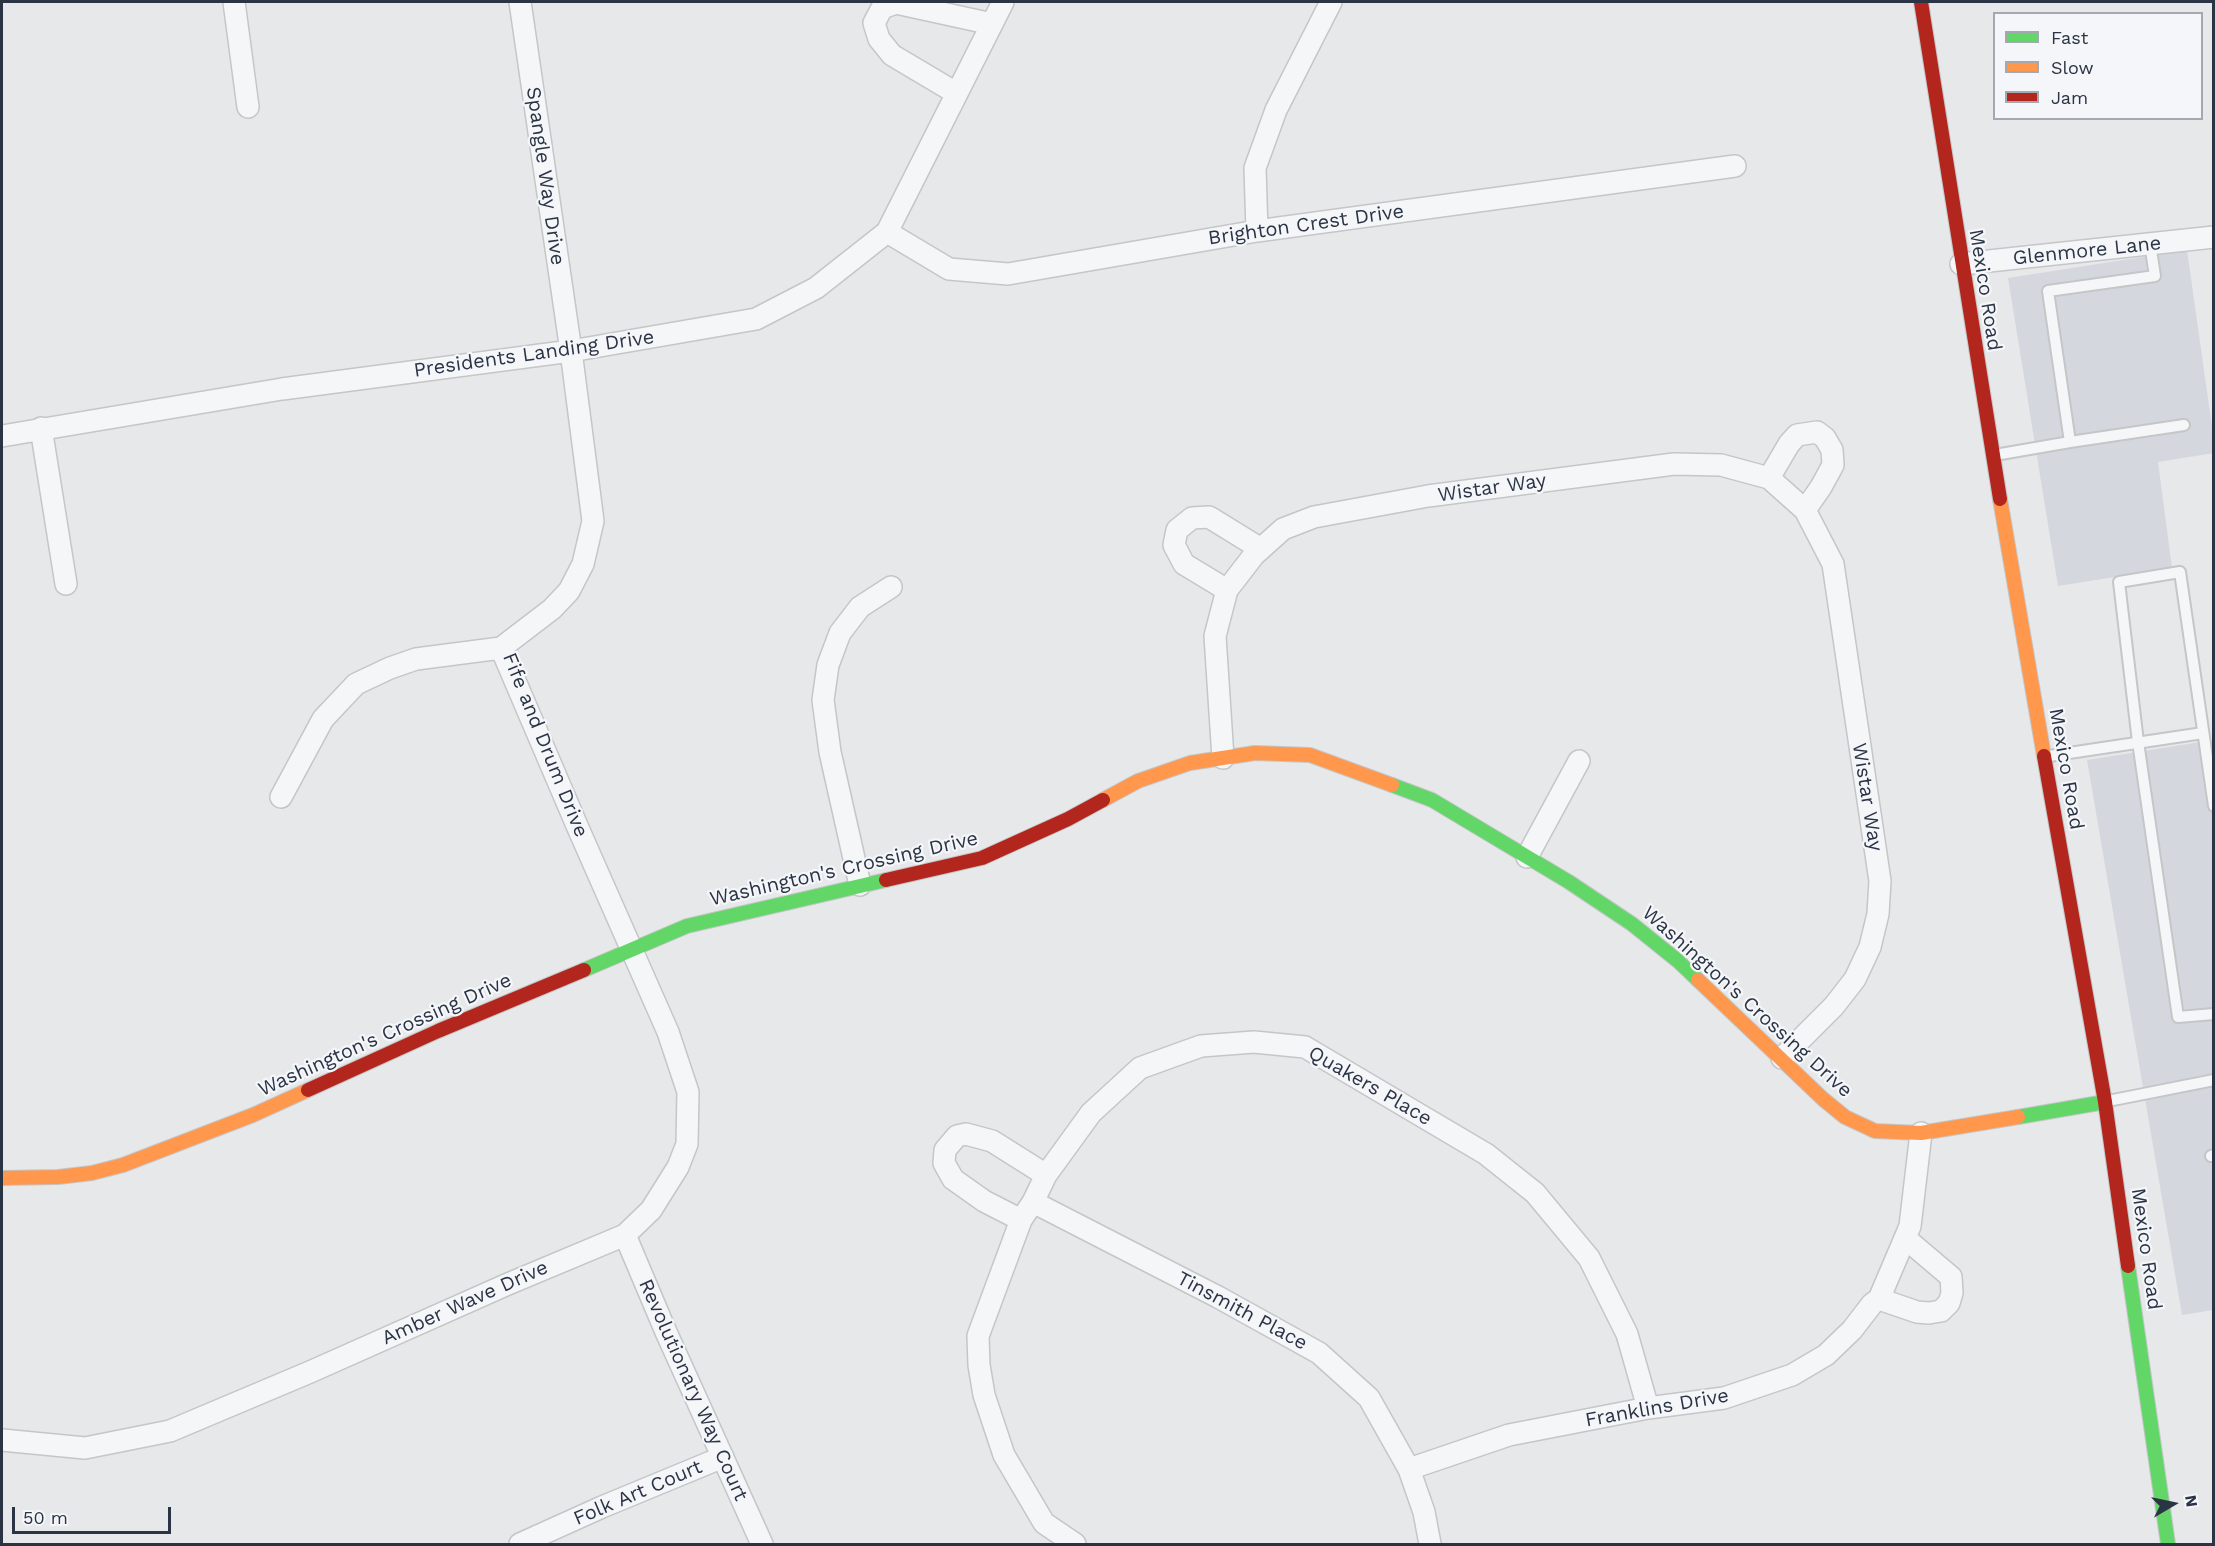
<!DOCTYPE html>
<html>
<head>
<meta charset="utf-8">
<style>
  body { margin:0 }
  #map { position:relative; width:2215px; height:1546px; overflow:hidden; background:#e6e8ea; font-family:"Work Sans",sans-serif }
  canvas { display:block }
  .frame { position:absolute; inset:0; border:3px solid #2b3445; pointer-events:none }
  .legend { position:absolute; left:1993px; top:12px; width:210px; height:108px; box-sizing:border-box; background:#f4f6f9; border:2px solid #a4a8b1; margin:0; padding:8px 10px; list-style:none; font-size:18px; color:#2b3445 }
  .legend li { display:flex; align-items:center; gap:12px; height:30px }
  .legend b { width:30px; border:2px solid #a4a8b1 }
  .north { position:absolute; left:2143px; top:1474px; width:60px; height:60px; -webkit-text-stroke:4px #f4f6f9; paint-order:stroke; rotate:81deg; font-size:16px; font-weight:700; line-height:24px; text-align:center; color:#2b3445 }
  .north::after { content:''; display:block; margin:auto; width:21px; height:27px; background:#2b3445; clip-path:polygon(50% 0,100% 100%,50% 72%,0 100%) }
  .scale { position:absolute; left:12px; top:1507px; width:159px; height:27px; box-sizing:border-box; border:3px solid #2b3445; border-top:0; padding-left:8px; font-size:18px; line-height:21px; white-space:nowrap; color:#2b3445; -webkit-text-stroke:4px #f4f6f9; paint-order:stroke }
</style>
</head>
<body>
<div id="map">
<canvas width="2215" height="1546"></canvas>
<div class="frame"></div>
<ul class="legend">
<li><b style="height:8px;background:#63d668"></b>Fast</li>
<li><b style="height:8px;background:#ff974d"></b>Slow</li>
<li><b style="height:8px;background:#b3261e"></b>Jam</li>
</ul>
<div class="north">N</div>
<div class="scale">50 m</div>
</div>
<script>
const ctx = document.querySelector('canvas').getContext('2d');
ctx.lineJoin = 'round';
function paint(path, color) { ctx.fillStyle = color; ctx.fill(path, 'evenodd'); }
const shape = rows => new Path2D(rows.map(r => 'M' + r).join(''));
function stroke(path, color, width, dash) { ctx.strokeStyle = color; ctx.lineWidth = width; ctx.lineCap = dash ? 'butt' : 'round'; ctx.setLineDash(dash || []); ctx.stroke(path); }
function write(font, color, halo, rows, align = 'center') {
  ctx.font = font + ' "Work Sans",sans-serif'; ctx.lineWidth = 4.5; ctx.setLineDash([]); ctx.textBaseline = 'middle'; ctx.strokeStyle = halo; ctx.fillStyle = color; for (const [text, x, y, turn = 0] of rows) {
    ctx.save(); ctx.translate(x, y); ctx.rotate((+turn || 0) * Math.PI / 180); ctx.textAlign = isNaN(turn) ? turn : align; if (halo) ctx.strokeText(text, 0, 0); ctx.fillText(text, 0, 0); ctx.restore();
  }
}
paint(shape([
  [2187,250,2213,434,2214,453,2158,462,2172,568,2058,586,2008,278],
  [2213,740,2213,1310,2182,1315,2087,760]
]), '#d4d7dd');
const lane = shape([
  [2070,442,2184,425],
  [1995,455,2070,442,2048,291,2155,276,2150,244],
  [2049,756,2203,733],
  [2214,806,2180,572,2119,582,2138,742,2178,1017,2214,1014],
  [2108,1101,2214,1080],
  [2211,1156,2214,1155]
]);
const street = shape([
  [234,2,248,107],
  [956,93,892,55,879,39,874,23,882,8,896,3,992,24],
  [1257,231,1255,168,1276,110,1331,2],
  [887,232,949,269,1008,274,1257,231,1735,166],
  [1961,264,2214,237],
  [41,428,66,584],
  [2,436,282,389,571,351,756,319,816,288,887,232,1003,2],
  [1769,478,1789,444,1797,435,1817,432,1825,438,1832,450,1833,465,1821,487,1805,510],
  [1227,590,1184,564,1174,545,1177,530,1192,518,1209,517,1261,549],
  [1223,758,1215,636,1227,590,1254,555,1283,529,1314,517,1428,496,1674,464,1721,465,1769,478,1805,510,1833,564,1880,881,1878,914,1870,947,1855,979,1834,1006,1782,1058],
  [281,797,323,719,356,684,390,668,416,659,501,648],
  [1527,857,1579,761],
  [860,885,830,752,823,700,828,665,840,633,860,607,891,587],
  [1033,1202,1218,1297,1319,1353,1369,1398,1409,1469,1424,1512,1430,1544],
  [1021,1220,984,1201,953,1179,944,1163,945,1150,957,1136,966,1134,992,1141,1046,1175],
  [625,1235,666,1332,762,1544],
  [1879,1299,1917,1312,1929,1313,1941,1311,1949,1303,1952,1293,1951,1277,1905,1238],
  [2,1440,85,1448,170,1431,310,1372,508,1284,625,1235,651,1210,678,1167,687,1144,688,1092,668,1032,578,828,501,648,552,609,569,591,583,564,593,521,571,351,520,2],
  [1409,1469,1509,1435,1648,1408,1724,1398,1792,1375,1826,1355,1852,1330,1872,1304,1879,1299,1905,1238,1910,1226,1921,1133],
  [520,1544,602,1507,723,1457],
  [1075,1544,1044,1523,1004,1455,984,1395,979,1365,978,1336,1021,1220,1033,1202,1046,1175,1091,1113,1140,1068,1201,1046,1254,1042,1305,1047,1486,1154,1535,1193,1589,1258,1627,1334,1648,1408]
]);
const fast = shape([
  [1392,785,1432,800,1569,882,1632,924,1678,961,1698,980],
  [584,970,687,926,886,880],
  [2018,1117,2105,1102],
  [2128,1266,2168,1544]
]);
const slow = shape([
  [2000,499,2044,756],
  [1103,800,1138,781,1190,763,1255,753,1310,755,1392,785],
  [1698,980,1823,1099,1845,1117,1875,1131,1921,1133,2018,1117],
  [2,1178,58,1177,92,1173,123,1165,253,1115,308,1090]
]);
const jam = shape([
  [1921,2,2000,499],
  [2044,756,2105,1102,2128,1266],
  [886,880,982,858,1068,819,1103,800],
  [308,1090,438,1031,584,970]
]);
stroke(lane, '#c4c6c8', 14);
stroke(street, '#c4c6c8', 24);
stroke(fast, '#c4c6c8', 16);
stroke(slow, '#c4c6c8', 16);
stroke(jam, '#c4c6c8', 16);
stroke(lane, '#f5f6f7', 10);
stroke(street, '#f5f6f7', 21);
stroke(fast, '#63d668', 14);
stroke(slow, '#ff974d', 14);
stroke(jam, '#b3261e', 14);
write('20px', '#2b3445', '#f4f6f9', [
  ["Spangle Way Drive",545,176,82],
  ["Brighton Crest Drive",1306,225,-8],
  ["Glenmore Lane",2087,251,-6],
  ["Mexico Road",1985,290,81],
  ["Presidents Landing Drive",534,354,-8],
  ["Wistar Way",1492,488,-8],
  ["Fife and Drum Drive",545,745,68],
  ["Mexico Road",2066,769,80],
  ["Wistar Way",1867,797,81],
  ["Washington's Crossing Drive",844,869,-13],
  ["Washington's Crossing Drive",1747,1002,42],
  ["Washington's Crossing Drive",385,1035,-24],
  ["Quakers Place",1370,1086,30],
  ["Mexico Road",2146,1249,82],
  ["Amber Wave Drive",465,1303,-24],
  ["Tinsmith Place",1242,1311,28],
  ["Revolutionary Way Court",693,1390,66],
  ["Franklins Drive",1657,1408,-10],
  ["Folk Art Court",638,1493,-23]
]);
</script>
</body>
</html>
